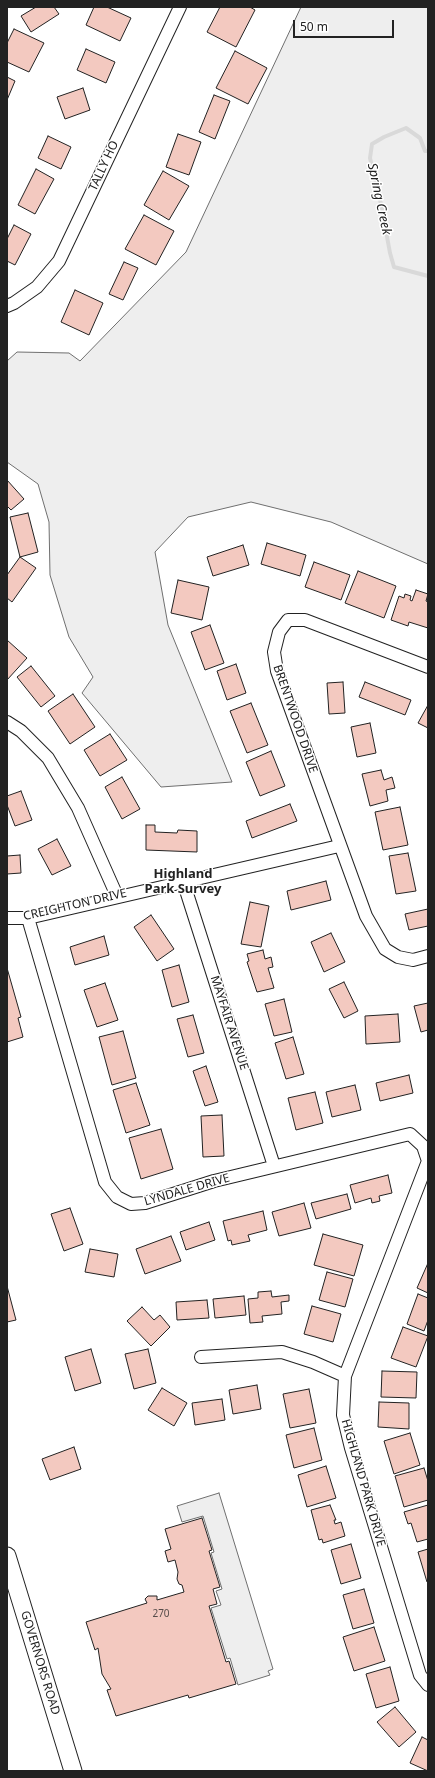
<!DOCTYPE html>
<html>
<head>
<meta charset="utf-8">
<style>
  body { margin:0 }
  #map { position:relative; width:435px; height:1778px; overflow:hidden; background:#fff; font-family:"Noto Sans",sans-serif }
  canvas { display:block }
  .frame { position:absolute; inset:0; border:8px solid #222; pointer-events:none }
  .scale { position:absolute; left:293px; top:20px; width:101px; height:18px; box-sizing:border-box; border:2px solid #222; border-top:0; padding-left:5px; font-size:12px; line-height:14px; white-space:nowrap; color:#222; -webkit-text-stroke:3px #fff; paint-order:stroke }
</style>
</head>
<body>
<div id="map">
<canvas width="435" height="1778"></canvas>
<div class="frame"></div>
<div class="scale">50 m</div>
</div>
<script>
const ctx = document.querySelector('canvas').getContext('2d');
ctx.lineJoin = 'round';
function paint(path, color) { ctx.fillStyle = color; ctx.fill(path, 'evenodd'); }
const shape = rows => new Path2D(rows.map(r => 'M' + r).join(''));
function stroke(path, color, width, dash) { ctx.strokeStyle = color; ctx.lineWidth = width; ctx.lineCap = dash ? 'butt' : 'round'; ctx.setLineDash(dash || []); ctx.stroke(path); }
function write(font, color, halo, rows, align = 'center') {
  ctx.font = font + ' "Noto Sans",sans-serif'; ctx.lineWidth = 3; ctx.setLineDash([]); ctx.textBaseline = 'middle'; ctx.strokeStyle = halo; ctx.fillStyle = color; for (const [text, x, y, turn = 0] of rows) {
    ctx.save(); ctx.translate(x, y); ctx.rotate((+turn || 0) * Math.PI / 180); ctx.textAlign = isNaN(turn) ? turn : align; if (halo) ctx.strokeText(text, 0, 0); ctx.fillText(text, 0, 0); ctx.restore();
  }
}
const green = shape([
  [301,7,428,7,428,564,331,522,251,502,188,517,155,552,168,625,232,782,161,787,82,693,93,677,69,637,50,575,49,522,38,484,7,462,7,361,17,352,69,353,80,361,186,252,301,7],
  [219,1493,273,1669,268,1671,270,1675,238,1685,230,1658,227,1659,211,1608,221,1605,216,1591,222,1589,211,1553,214,1552,203,1516,182,1522,177,1506,219,1493]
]);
paint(green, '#eee');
stroke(green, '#6f6f6f', 1);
stroke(shape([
  [428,151,425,151,420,138,406,128,384,137,372,144,370,158,381,204,390,253,394,267,428,276]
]), '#d9d9d9', 4);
const building = shape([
  [36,7,54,7,59,14,31,32,21,16,36,7],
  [94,7,107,7,131,18,120,41,86,25,94,7],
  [220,7,250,7,255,10,236,47,207,32,220,7],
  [14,29,44,43,29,72,7,62,7,43,14,29],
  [86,49,115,62,106,83,77,70,86,49],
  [235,51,267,68,248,104,216,88,235,51],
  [7,77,15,81,7,100,7,77],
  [83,88,90,110,65,119,57,97,83,88],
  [214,95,230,101,215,139,199,132,214,95],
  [178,134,201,142,189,175,166,167,178,134],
  [48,136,71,147,61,169,38,158,48,136],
  [36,169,54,179,35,214,18,205,36,169],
  [163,171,189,186,169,220,144,205,163,171],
  [144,215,174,231,156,265,125,249,144,215],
  [14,225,31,234,15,265,7,261,7,239,14,225],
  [124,262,138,268,123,300,109,294,124,262],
  [75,290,103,303,89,335,61,322,75,290],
  [7,480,24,499,11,510,7,506,7,480],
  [28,513,38,552,20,557,10,517,28,513],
  [267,543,306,555,300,576,261,564,267,543],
  [243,545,249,565,213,576,207,557,243,545],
  [20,557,36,568,12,602,7,598,7,575,20,557],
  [314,562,350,575,341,600,305,587,314,562],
  [358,571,396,586,384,618,345,603,358,571],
  [178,580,209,587,202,620,171,613,178,580],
  [416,590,428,594,426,601,428,602,428,628,409,622,408,626,391,620,399,596,404,598,405,594,411,596,410,600,412,601,416,590],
  [210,625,224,663,205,670,191,632,210,625],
  [7,640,27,658,7,680,7,640],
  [236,664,246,693,227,700,217,671,236,664],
  [31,666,55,696,41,707,17,677,31,666],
  [343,682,345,713,329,714,327,683,343,682],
  [365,682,411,700,405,715,359,697,365,682],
  [73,694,95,727,70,744,48,711,73,694],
  [251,703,268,745,247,753,230,711,251,703],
  [428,705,428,728,418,723,428,705],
  [370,723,376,753,357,757,351,727,370,723],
  [110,734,127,760,100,776,84,750,110,734],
  [271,751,285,786,260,796,246,762,271,751],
  [381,770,384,780,392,777,395,788,386,790,388,801,370,806,362,774,381,770],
  [122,777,140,809,122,819,105,787,122,777],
  [21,791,32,820,15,826,7,805,7,796,21,791],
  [290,804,297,821,252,838,246,821,290,804],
  [400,807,408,845,383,850,375,812,400,807],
  [146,825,155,825,155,832,177,833,178,830,197,831,197,852,146,850,146,825],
  [57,839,71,866,52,875,38,849,57,839],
  [408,853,416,891,396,894,389,856,408,853],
  [20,855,21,873,7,874,7,856,20,855],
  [326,881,331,900,291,910,287,891,326,881],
  [250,902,269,906,261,947,241,944,250,902],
  [428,909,428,926,409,930,405,914,428,909],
  [151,915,174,949,157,961,134,927,151,915],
  [331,933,345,962,324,972,311,942,331,933],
  [104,936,109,955,75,965,70,947,104,936],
  [263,950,265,959,271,957,273,967,268,968,274,988,257,992,247,962,249,961,247,954,263,950],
  [179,965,189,1002,172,1007,162,970,179,965],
  [7,968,21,1017,18,1018,23,1037,7,1042,7,968],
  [344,982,358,1011,344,1018,329,989,344,982],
  [105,983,118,1020,97,1027,84,990,105,983],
  [284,999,292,1032,274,1036,265,1004,284,999],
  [428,1003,428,1030,421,1032,414,1006,428,1003],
  [398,1014,400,1042,366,1044,365,1016,398,1014],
  [193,1015,204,1053,188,1057,177,1019,193,1015],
  [123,1031,136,1078,112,1085,99,1037,123,1031],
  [293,1037,304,1074,286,1079,275,1043,293,1037],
  [206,1066,218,1102,205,1106,193,1071,206,1066],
  [409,1075,413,1093,380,1101,376,1083,409,1075],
  [136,1083,150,1125,126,1133,113,1090,136,1083],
  [355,1085,361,1110,332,1117,326,1092,355,1085],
  [315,1092,323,1123,296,1130,288,1098,315,1092],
  [222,1115,224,1156,203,1157,201,1116,222,1115],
  [161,1129,173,1169,141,1179,129,1138,161,1129],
  [388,1175,392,1193,379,1196,380,1201,372,1203,371,1198,355,1203,350,1185,388,1175],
  [347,1194,351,1209,316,1219,311,1203,347,1194],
  [304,1203,311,1228,279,1236,272,1212,304,1203],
  [70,1208,83,1244,64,1251,51,1214,70,1208],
  [263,1211,267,1230,248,1235,250,1241,232,1245,231,1240,228,1241,223,1221,263,1211],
  [209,1222,215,1240,186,1250,180,1232,209,1222],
  [323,1234,363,1245,354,1276,314,1265,323,1234],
  [171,1236,181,1261,145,1274,136,1249,171,1236],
  [90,1249,118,1254,114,1277,85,1272,90,1249],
  [428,1263,428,1293,417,1288,428,1263],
  [327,1272,353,1279,345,1307,319,1300,327,1272],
  [7,1286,16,1320,7,1322,7,1286],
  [271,1291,272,1297,289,1295,289,1301,281,1302,282,1314,262,1316,263,1322,250,1323,248,1299,258,1298,258,1292,271,1291],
  [418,1294,428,1298,428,1320,424,1331,407,1324,418,1294],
  [244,1296,246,1315,215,1318,213,1299,244,1296],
  [207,1300,209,1318,177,1320,176,1302,207,1300],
  [312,1306,341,1314,333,1342,304,1334,312,1306],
  [142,1307,154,1320,160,1315,170,1327,151,1346,127,1321,142,1307],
  [403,1327,428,1336,416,1367,391,1358,403,1327],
  [91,1349,101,1383,75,1391,65,1357,91,1349],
  [148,1349,156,1383,134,1389,125,1354,148,1349],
  [382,1371,417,1372,416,1398,381,1397,382,1371],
  [257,1385,261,1409,233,1414,229,1390,257,1385],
  [162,1388,187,1403,174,1426,148,1410,162,1388],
  [309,1389,316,1423,290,1428,283,1394,309,1389],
  [222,1399,225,1420,195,1425,192,1403,222,1399],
  [379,1402,409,1403,409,1429,378,1427,379,1402],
  [314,1428,322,1460,294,1468,286,1435,314,1428],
  [410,1433,420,1465,394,1474,384,1441,410,1433],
  [74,1447,81,1469,50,1480,42,1459,74,1447],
  [326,1466,336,1498,307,1507,298,1475,326,1466],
  [424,1468,428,1481,428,1500,404,1507,395,1476,424,1468],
  [330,1505,336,1520,334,1520,335,1524,341,1522,345,1536,323,1543,322,1539,319,1540,311,1510,330,1505],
  [428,1505,428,1539,417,1542,411,1523,408,1524,404,1512,428,1505],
  [202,1518,212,1550,209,1551,220,1587,213,1589,217,1604,209,1606,226,1662,229,1661,236,1684,189,1698,188,1695,116,1716,107,1690,111,1689,102,1674,98,1648,95,1650,86,1622,147,1603,145,1599,148,1596,157,1596,157,1600,184,1592,182,1585,179,1584,177,1579,178,1572,175,1560,168,1562,165,1551,171,1549,165,1529,202,1518],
  [351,1544,361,1578,341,1584,331,1550,351,1544],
  [428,1549,428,1582,427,1582,418,1552,428,1549],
  [364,1589,374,1623,353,1629,343,1595,364,1589],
  [374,1627,385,1661,354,1671,343,1637,374,1627],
  [390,1667,399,1701,376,1708,366,1674,390,1667],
  [395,1707,416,1732,399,1747,377,1722,395,1707],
  [422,1737,428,1740,428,1771,410,1763,422,1737]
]);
paint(building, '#f3c9c0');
stroke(building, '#222', 1);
const minor = shape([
  [7,306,14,303,37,287,59,261,180,7],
  [428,667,305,620,288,620,279,632,274,652,277,671,366,916,385,949,398,957,413,960,428,956],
  [7,722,21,731,48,758,78,808,117,896],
  [183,881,274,1166],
  [7,918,28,918,339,846],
  [28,918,105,1182,117,1197,131,1204,145,1203,214,1181,410,1134,423,1146,428,1161,345,1376,343,1415,351,1448,420,1675,428,1685],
  [201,1357,282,1352,313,1362,345,1376]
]);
const secondary = shape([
  [7,1556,73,1771]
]);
stroke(minor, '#222', 14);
stroke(secondary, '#222', 19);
stroke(minor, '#fff', 12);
stroke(secondary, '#fff', 17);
write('10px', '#564c4a', null, [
  ["270",161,1614]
]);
write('12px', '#222', '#fff', [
  ["TALLY HO",104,166,-65],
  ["BRENTWOOD DRIVE",295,719,71],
  ["CREIGHTON DRIVE",75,905,-13],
  ["MAYFAIR AVENUE",229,1023,72],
  ["LYNDALE DRIVE",187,1190,-16],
  ["HIGHLAND PARK DRIVE",363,1483,74],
  ["GOVERNORS ROAD",40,1663,73]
]);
write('italic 13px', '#222', '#fff', [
  ["Spring Creek",379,199,78]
]);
write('bold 13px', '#222', '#fff', [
  ["Highland",183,874],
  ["Park Survey",183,889]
]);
</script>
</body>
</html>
